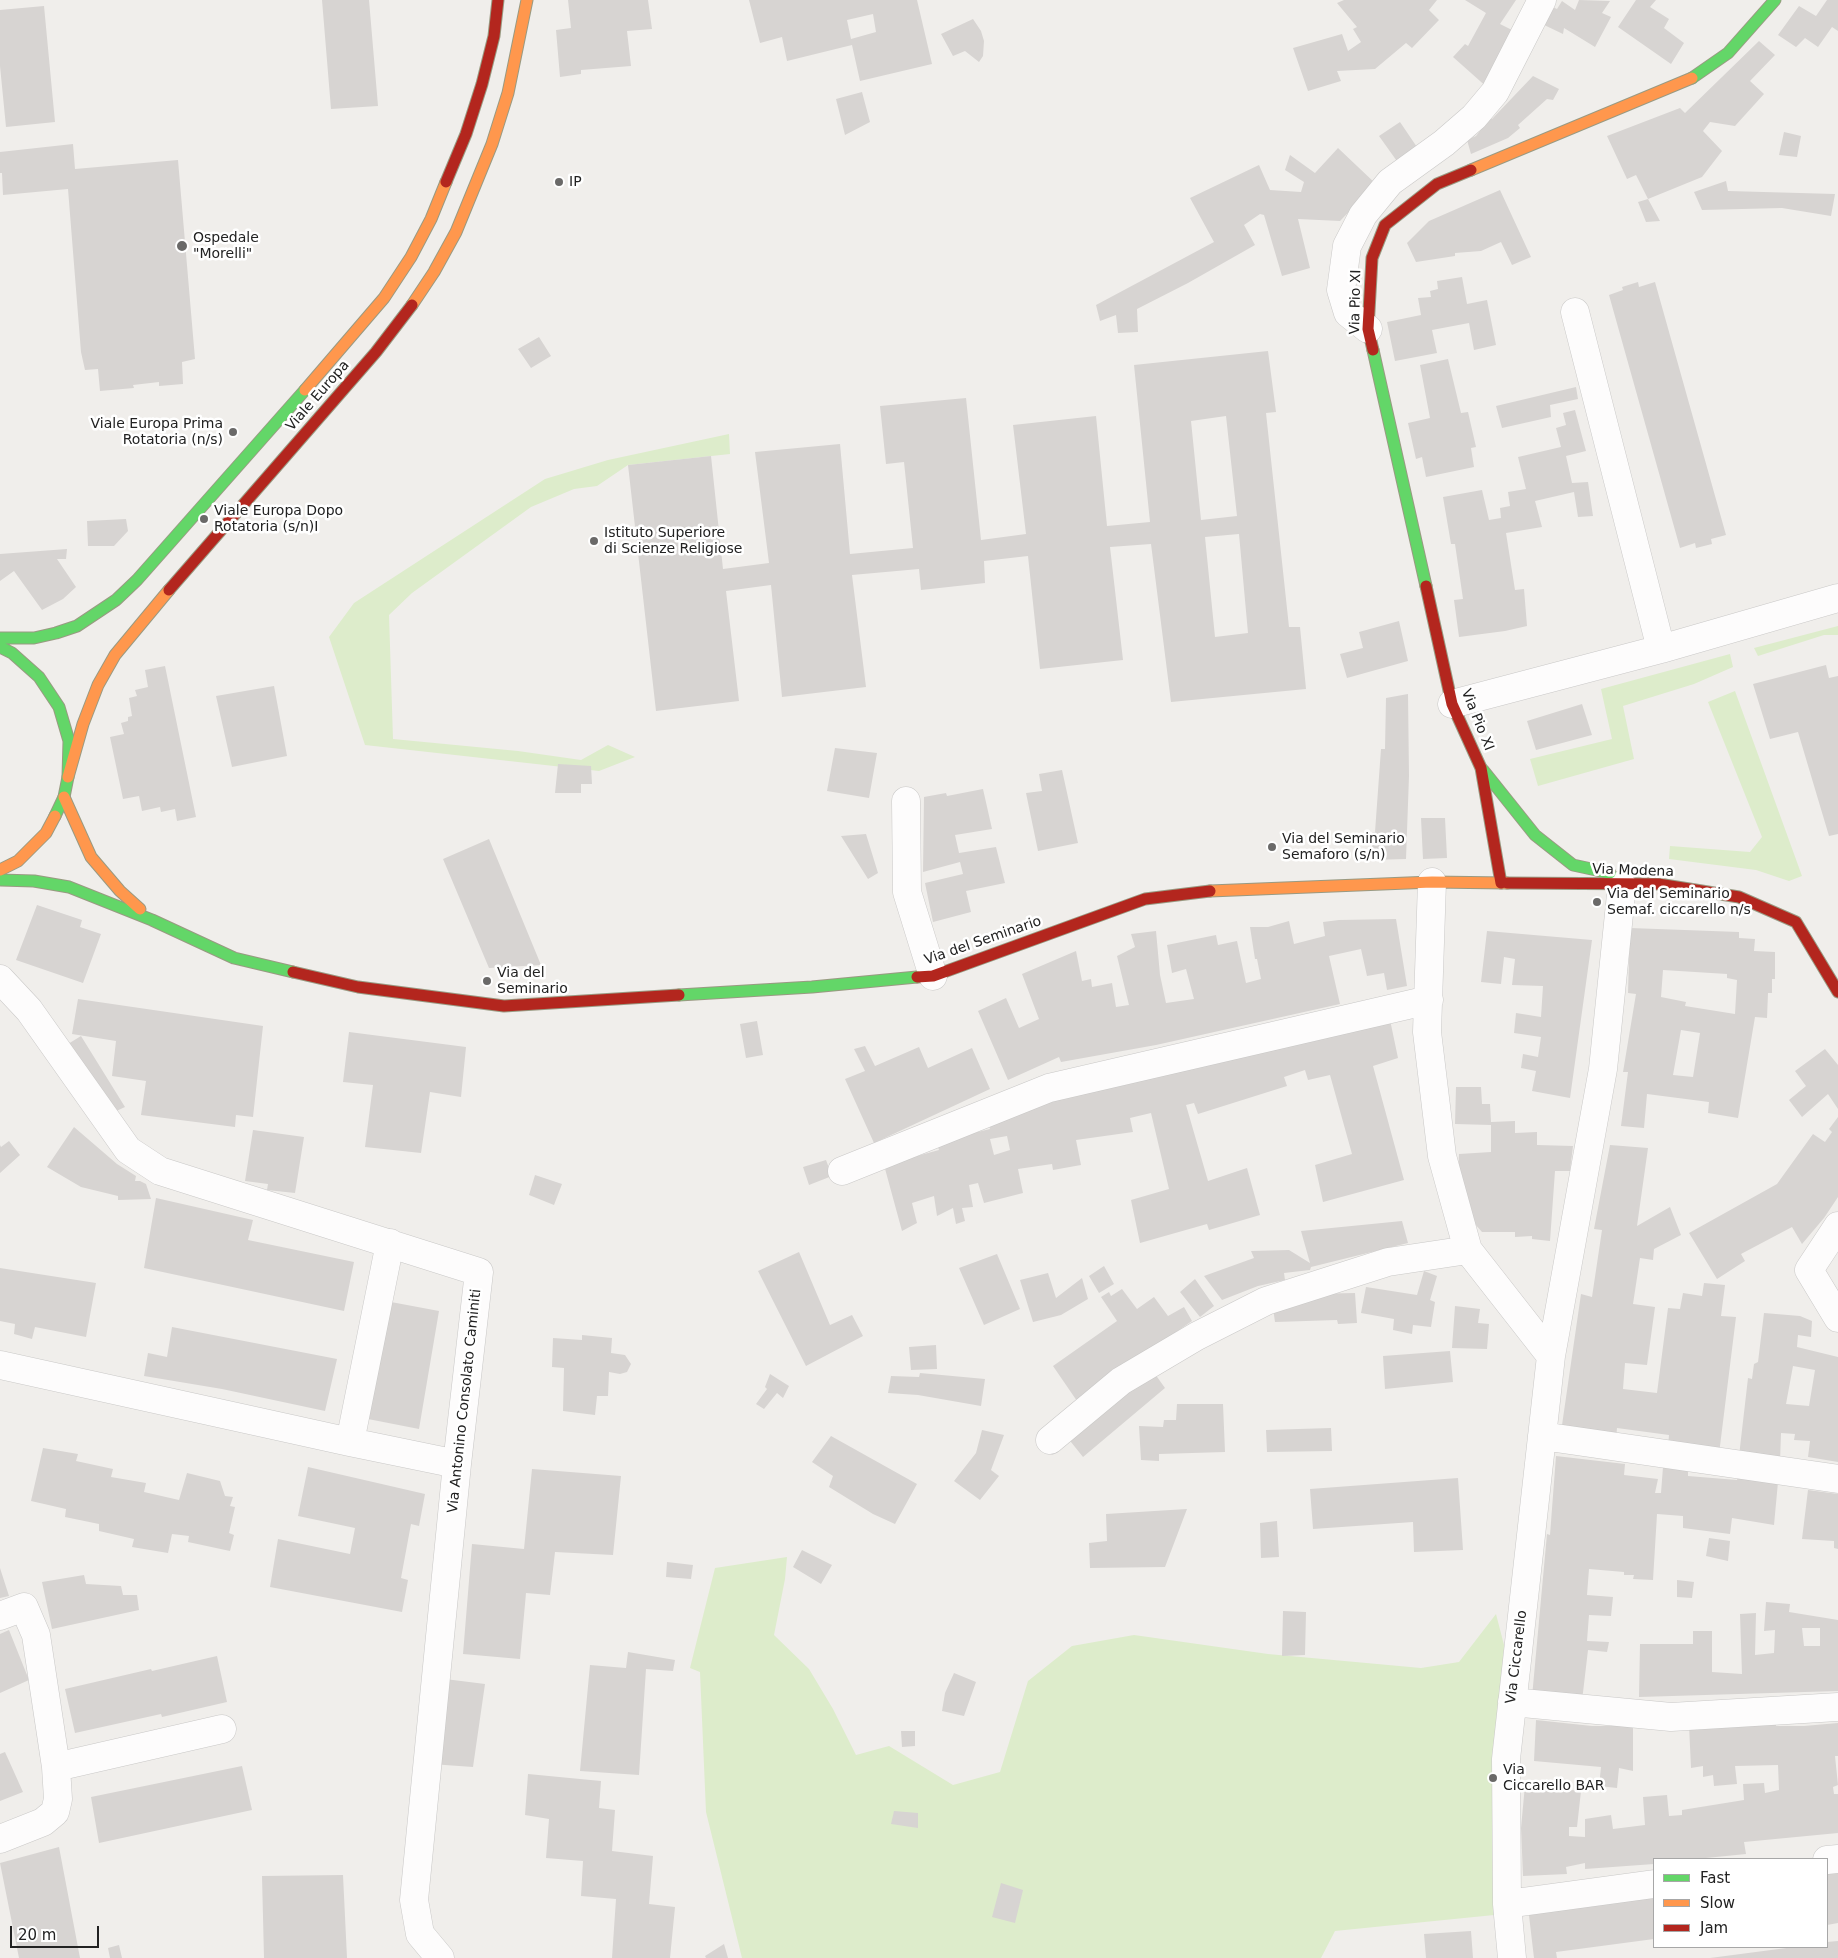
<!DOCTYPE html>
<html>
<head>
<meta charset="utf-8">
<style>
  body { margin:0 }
  #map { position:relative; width:1838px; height:1958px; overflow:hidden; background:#f0eeeb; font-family:"DejaVu Sans",sans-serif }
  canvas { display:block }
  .legend { position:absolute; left:1653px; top:1858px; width:175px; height:90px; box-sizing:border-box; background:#fff; border:1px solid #a7a7a7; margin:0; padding:6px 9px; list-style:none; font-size:15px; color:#222 }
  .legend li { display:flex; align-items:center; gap:10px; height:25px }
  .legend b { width:25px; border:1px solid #a7a7a7 }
  .scale { position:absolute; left:10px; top:1926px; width:89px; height:22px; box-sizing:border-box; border:2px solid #222; border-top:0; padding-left:6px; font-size:15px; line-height:18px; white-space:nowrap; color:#222; -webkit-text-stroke:4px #fff; paint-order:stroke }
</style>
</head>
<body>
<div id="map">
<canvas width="1838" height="1958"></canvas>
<ul class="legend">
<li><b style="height:6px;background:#63d668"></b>Fast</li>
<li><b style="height:6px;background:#ff974d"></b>Slow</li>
<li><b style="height:6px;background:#b3261e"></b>Jam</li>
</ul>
<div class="scale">20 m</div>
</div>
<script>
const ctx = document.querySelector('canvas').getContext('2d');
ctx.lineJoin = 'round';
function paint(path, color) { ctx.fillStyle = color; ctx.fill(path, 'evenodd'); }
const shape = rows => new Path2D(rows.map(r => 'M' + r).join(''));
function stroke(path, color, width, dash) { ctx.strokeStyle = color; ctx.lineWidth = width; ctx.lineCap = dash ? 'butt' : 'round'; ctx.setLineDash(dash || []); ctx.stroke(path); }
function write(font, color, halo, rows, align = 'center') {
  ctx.font = font + ' "DejaVu Sans",sans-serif'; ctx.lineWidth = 5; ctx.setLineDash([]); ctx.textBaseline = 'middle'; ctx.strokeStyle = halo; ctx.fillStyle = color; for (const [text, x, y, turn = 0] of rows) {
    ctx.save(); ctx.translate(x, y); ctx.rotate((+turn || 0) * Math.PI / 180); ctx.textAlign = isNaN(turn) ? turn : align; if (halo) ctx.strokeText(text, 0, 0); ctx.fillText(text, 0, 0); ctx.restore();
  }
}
paint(shape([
  [729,434,730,454,628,465,597,486,574,489,531,507,412,593,389,615,393,739,518,751,581,760,608,745,635,757,599,771,365,745,329,637,354,603,545,479,608,460],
  [1838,626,1838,635,1824,635,1758,656,1754,648],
  [1730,654,1733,667,1694,684,1623,706,1634,759,1538,786,1530,759,1612,739,1601,689],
  [1735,691,1802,876,1789,881,1756,870,1669,859,1670,846,1750,852,1762,837,1708,702],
  [787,1557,785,1579,774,1635,809,1669,833,1709,856,1755,889,1746,953,1785,1000,1772,1028,1681,1072,1646,1134,1635,1268,1654,1421,1668,1459,1662,1496,1614,1504,1645,1494,1915,1335,1931,1321,1958,742,1958,706,1812,700,1672,690,1668,715,1568]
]), '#ddeccb');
paint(shape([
  [322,0,369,0,378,106,331,109],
  [568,0,648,0,652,29,627,31,631,66,581,70,581,74,560,77,556,30,571,28],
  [749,0,917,0,932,64,860,81,852,45,787,61,782,37,760,43],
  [873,14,876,32,851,39,847,20],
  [1344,0,1437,0,1429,10,1439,20,1412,48,1406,43,1375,69,1337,71,1341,81,1308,91,1293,48,1342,34,1348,51,1361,42,1353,29,1357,27,1337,3],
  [1465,0,1516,0,1500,24,1516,32,1489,89,1453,57,1465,44,1468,46,1486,13],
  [1579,0,1610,1,1602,13,1611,17,1595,47,1564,28,1563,34,1540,23,1548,5,1557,9,1562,1,1575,10],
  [1636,0,1656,0,1650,7,1669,19,1664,28,1684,43,1671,64,1618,27],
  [1827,0,1838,0,1838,31,1832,27,1818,47,1805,38,1796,47,1778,35,1799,6,1816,16],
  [44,6,55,122,6,127,0,66,0,10],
  [973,19,981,31,984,41,983,56,979,62,965,51,953,56,941,34],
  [1759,41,1775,55,1750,81,1764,94,1735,126,1710,122,1703,131,1722,151,1702,177,1648,199,1660,221,1646,222,1638,202,1648,199,1636,175,1627,179,1607,136,1680,108,1685,113],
  [1533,76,1559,89,1553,100,1547,99,1518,125,1520,128,1508,138,1471,154,1467,140,1476,136,1490,118,1492,119],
  [862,92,870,122,845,135,836,99],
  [1400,122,1421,153,1399,164,1379,136],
  [1784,132,1801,136,1797,157,1779,155],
  [73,144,75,169,178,160,195,359,182,362,183,384,159,386,159,382,133,385,134,388,100,391,98,369,85,370,81,352,68,189,3,195,2,173,0,173,0,152],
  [1338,148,1376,184,1340,221,1298,219,1310,268,1282,276,1264,215,1260,214,1244,225,1255,245,1188,283,1137,309,1138,332,1118,333,1116,315,1100,321,1096,305,1214,242,1190,198,1259,165,1270,190,1301,192,1304,182,1285,170,1290,155,1315,173],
  [1726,181,1728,191,1835,194,1831,216,1782,208,1702,210,1694,192],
  [1500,190,1531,257,1512,265,1501,242,1481,251,1455,253,1455,256,1416,262,1407,243,1429,221],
  [1462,277,1467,304,1487,300,1496,345,1474,350,1469,323,1432,330,1437,353,1395,361,1387,322,1421,315,1418,298,1431,297,1430,291,1438,289,1437,281],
  [1638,282,1639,287,1655,282,1726,535,1711,539,1712,544,1696,548,1695,543,1680,548,1609,295,1623,290,1622,287],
  [539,337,551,356,531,368,518,349],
  [1268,351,1276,412,1266,413,1289,627,1300,627,1306,689,1171,702,1151,544,1110,547,1123,660,1040,669,1028,556,984,561,985,583,921,590,919,569,852,575,866,687,782,697,771,585,726,591,739,701,656,711,628,465,711,456,723,569,769,563,755,452,840,444,850,554,913,548,904,462,886,464,880,406,966,398,981,540,1026,534,1013,425,1096,416,1107,526,1150,522,1134,365],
  [1226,416,1237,516,1201,520,1191,421],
  [1239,534,1248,633,1215,637,1205,537],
  [1448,359,1461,413,1468,412,1476,447,1471,448,1474,467,1426,477,1422,457,1416,459,1408,423,1430,418,1420,365],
  [1576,387,1578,399,1550,405,1551,417,1502,428,1496,406],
  [1575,410,1586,451,1566,456,1572,483,1588,482,1593,516,1578,517,1574,492,1535,501,1542,527,1506,533,1515,590,1524,589,1527,626,1505,631,1459,637,1454,600,1463,599,1455,544,1451,544,1443,497,1482,490,1489,520,1501,518,1500,508,1510,506,1508,492,1526,489,1518,457,1561,447,1556,428,1566,425,1563,413],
  [126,519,128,531,114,546,88,546,87,521],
  [67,549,66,559,57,559,76,587,63,599,42,610,14,571,0,581,0,554],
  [1399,621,1408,661,1347,678,1340,654,1363,648,1359,632],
  [1826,665,1829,678,1838,676,1838,834,1829,836,1798,732,1770,739,1753,684],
  [165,666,196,817,177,821,175,809,161,812,160,807,142,811,139,796,123,799,110,737,124,734,121,723,128,721,128,717,132,716,129,698,137,696,135,690,148,687,145,670],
  [274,686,287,756,232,767,216,696],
  [1408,694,1409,776,1406,859,1372,860,1372,832,1375,832,1381,749,1385,749,1386,698],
  [1582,704,1592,735,1536,750,1527,721],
  [835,748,877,753,869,798,827,791],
  [558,764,591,766,592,784,581,784,581,793,555,793],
  [1062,770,1078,843,1038,851,1026,793,1042,791,1039,774],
  [983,789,992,829,955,835,959,853,996,847,1005,883,966,891,971,912,933,922,925,883,963,874,960,862,923,872,924,797,946,793,947,796],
  [1421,818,1445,818,1447,858,1423,859],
  [866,834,878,873,868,879,841,836],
  [489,839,541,965,489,968,443,859],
  [37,905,82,920,80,927,101,934,83,983,16,960],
  [1396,919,1407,986,1387,990,1384,973,1367,976,1361,949,1329,956,1340,1004,1156,1045,1061,1062,1059,1057,1008,1080,978,1011,1006,998,1019,1028,1039,1019,1022,974,1076,951,1082,981,1091,979,1092,987,1112,983,1116,1007,1129,1005,1117,956,1135,947,1131,934,1156,931,1160,975,1166,1003,1194,999,1186,969,1172,973,1167,945,1216,935,1218,945,1237,941,1246,983,1261,979,1257,959,1255,959,1250,927,1268,927,1289,921,1294,944,1325,936,1323,922,1339,920],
  [1630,928,1739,932,1739,938,1755,939,1754,951,1775,952,1775,979,1772,979,1772,993,1768,993,1767,1018,1755,1017,1738,1118,1708,1113,1709,1102,1647,1094,1644,1128,1621,1126,1628,1072,1623,1072,1636,994,1628,993],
  [1663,970,1727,974,1727,978,1737,980,1735,1014,1685,1006,1686,1002,1661,997],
  [1681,1030,1700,1033,1693,1077,1673,1075],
  [1487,931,1592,940,1570,1098,1532,1091,1536,1071,1521,1068,1523,1054,1538,1057,1541,1037,1514,1033,1516,1013,1541,1017,1543,986,1512,985,1515,959,1504,957,1501,984,1481,982],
  [78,999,263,1026,253,1117,236,1115,235,1127,141,1115,146,1081,112,1076,116,1041,72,1034],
  [1389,1015,1398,1058,1373,1066,1404,1180,1323,1202,1315,1165,1352,1154,1330,1075,1308,1080,1305,1070,1284,1077,1287,1086,1198,1114,1194,1103,1186,1105,1208,1181,1247,1168,1260,1215,1209,1230,1207,1224,1140,1243,1131,1200,1169,1189,1151,1113,1130,1118,1133,1132,1076,1140,1081,1165,1053,1170,1052,1164,1018,1169,1023,1193,984,1203,978,1183,969,1185,973,1207,962,1208,965,1221,956,1224,953,1208,937,1216,934,1196,912,1203,917,1223,902,1231,884,1165,939,1150,936,1142,990,1129,986,1113],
  [1007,1136,1010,1150,994,1155,990,1139],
  [757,1021,763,1055,746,1058,740,1024],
  [349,1032,466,1047,461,1097,430,1092,421,1153,365,1147,373,1085,343,1082],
  [81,1036,125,1107,112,1113,68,1044],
  [865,1046,875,1066,919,1047,928,1068,972,1048,990,1089,874,1143,845,1079,865,1071,854,1049],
  [1825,1049,1838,1065,1838,1109,1828,1094,1802,1117,1789,1100,1806,1086,1795,1071],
  [1456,1087,1481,1087,1482,1104,1490,1104,1491,1122,1515,1121,1515,1133,1537,1132,1537,1145,1573,1146,1570,1171,1555,1171,1550,1241,1532,1239,1532,1236,1515,1237,1515,1232,1482,1232,1467,1215,1458,1175,1459,1154,1491,1152,1491,1125,1455,1124],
  [1838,1117,1838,1197,1824,1218,1802,1244,1792,1227,1741,1254,1745,1261,1717,1279,1689,1233,1777,1184,1813,1134,1825,1142,1832,1132,1829,1129],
  [74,1127,117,1164,136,1176,135,1181,140,1181,146,1184,151,1199,118,1200,118,1196,81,1187,47,1167],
  [253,1130,304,1137,295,1193,267,1190,268,1184,245,1181],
  [9,1141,20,1155,0,1173,0,1145,1,1147],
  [1610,1145,1648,1148,1637,1226,1670,1207,1681,1235,1654,1249,1653,1260,1640,1258,1633,1304,1655,1307,1647,1365,1625,1363,1623,1389,1657,1393,1668,1308,1680,1309,1683,1293,1702,1296,1704,1283,1725,1285,1721,1316,1736,1317,1719,1454,1668,1447,1669,1435,1617,1428,1616,1439,1561,1432,1581,1294,1592,1297,1602,1230,1594,1229],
  [826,1160,832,1176,809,1185,803,1167],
  [535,1175,562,1184,554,1205,529,1195],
  [156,1198,253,1220,248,1240,354,1262,344,1311,144,1268],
  [1402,1221,1408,1243,1311,1267,1310,1270,1284,1273,1285,1280,1258,1286,1222,1300,1204,1276,1254,1258,1251,1251,1289,1250,1310,1263,1301,1231],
  [799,1252,830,1325,852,1315,863,1336,806,1366,758,1271],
  [997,1254,1020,1309,984,1325,959,1268],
  [1104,1266,1114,1284,1099,1293,1089,1276],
  [0,1268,96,1283,86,1337,35,1327,32,1339,14,1334,15,1324,0,1321],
  [1424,1271,1437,1276,1430,1300,1435,1302,1431,1327,1413,1325,1412,1334,1393,1330,1394,1319,1361,1313,1366,1287,1417,1295],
  [1048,1273,1056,1298,1082,1278,1088,1299,1061,1315,1033,1322,1020,1280],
  [1195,1279,1214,1306,1200,1317,1180,1292],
  [1122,1289,1137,1309,1154,1297,1168,1316,1184,1307,1192,1321,1077,1401,1053,1366,1117,1321,1101,1297,1109,1292,1111,1296],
  [1355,1293,1357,1323,1338,1324,1337,1320,1275,1322,1272,1301,1308,1294],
  [391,1302,439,1311,419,1429,368,1419],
  [1455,1306,1480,1309,1478,1323,1489,1324,1487,1349,1452,1348],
  [1764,1313,1800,1316,1812,1321,1811,1337,1798,1335,1797,1347,1838,1357,1838,1462,1808,1457,1810,1441,1794,1440,1795,1434,1781,1433,1780,1462,1739,1456,1748,1378,1752,1379,1754,1364,1758,1362],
  [1793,1366,1815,1370,1809,1406,1786,1404],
  [172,1327,337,1359,325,1411,222,1389,144,1376,148,1353,167,1357],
  [582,1335,612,1338,611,1353,625,1355,631,1364,627,1372,620,1374,609,1372,608,1396,597,1396,595,1415,563,1411,564,1368,552,1367,553,1338,582,1340],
  [936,1345,937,1369,911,1370,909,1347],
  [1450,1351,1453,1382,1385,1389,1383,1356],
  [1150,1367,1165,1388,1083,1457,1067,1437],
  [920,1373,985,1379,981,1406,918,1395,888,1393,891,1376,919,1377],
  [770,1374,789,1386,783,1398,777,1393,764,1409,756,1404,767,1389,765,1387],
  [1177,1404,1223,1404,1225,1452,1159,1454,1159,1461,1141,1460,1139,1426,1163,1427,1164,1420,1176,1420],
  [1331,1428,1332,1451,1267,1452,1266,1430],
  [982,1430,1004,1435,991,1470,999,1476,980,1500,954,1481,976,1453],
  [831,1436,917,1484,895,1524,873,1514,829,1487,833,1476,812,1462],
  [43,1448,78,1454,76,1461,113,1469,111,1477,146,1483,144,1492,179,1500,187,1473,220,1481,225,1496,233,1497,230,1506,235,1507,229,1533,234,1535,230,1551,188,1542,189,1536,172,1534,168,1553,132,1547,134,1539,99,1531,99,1524,65,1517,66,1509,31,1501],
  [1556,1456,1625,1464,1624,1475,1658,1479,1655,1493,1661,1493,1663,1467,1688,1471,1688,1476,1737,1480,1738,1475,1778,1482,1774,1525,1732,1518,1730,1534,1683,1528,1683,1516,1657,1514,1653,1580,1633,1579,1634,1575,1624,1575,1624,1572,1589,1569,1587,1595,1613,1597,1611,1616,1589,1615,1587,1641,1609,1642,1607,1652,1588,1650,1582,1701,1532,1697,1547,1534,1550,1535],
  [308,1467,425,1494,419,1526,411,1524,401,1578,408,1580,402,1612,270,1587,278,1539,350,1554,355,1528,298,1516],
  [532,1469,621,1476,613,1555,555,1552,550,1595,526,1593,520,1659,463,1654,472,1544,524,1549],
  [1458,1478,1463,1550,1414,1552,1413,1522,1313,1529,1310,1489],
  [1808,1490,1838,1494,1838,1549,1834,1548,1834,1541,1802,1539],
  [1187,1509,1165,1567,1090,1568,1089,1543,1107,1541,1106,1514],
  [1277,1521,1279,1557,1261,1558,1260,1523],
  [1709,1538,1730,1541,1728,1561,1706,1556],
  [802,1550,832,1565,821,1584,793,1567],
  [667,1562,693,1565,691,1579,666,1577],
  [0,1568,9,1596,0,1598],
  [84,1575,86,1584,121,1586,123,1595,137,1595,139,1610,52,1629,42,1582],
  [1677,1580,1694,1582,1692,1598,1677,1597],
  [1766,1602,1790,1604,1789,1612,1838,1620,1838,1691,1639,1697,1640,1644,1693,1644,1693,1631,1712,1631,1712,1672,1742,1674,1740,1614,1756,1613,1755,1655,1774,1653,1775,1630,1764,1631],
  [1802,1628,1820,1628,1820,1646,1804,1646],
  [1283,1611,1306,1612,1305,1655,1282,1656],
  [9,1630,29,1680,0,1693,0,1634],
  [628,1652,675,1660,673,1671,646,1669,639,1775,580,1771,590,1665,626,1668],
  [217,1656,227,1702,162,1717,161,1714,75,1733,65,1689,151,1669,152,1671],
  [954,1673,976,1682,964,1716,942,1711,945,1693],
  [445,1679,485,1684,473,1767,431,1764],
  [1536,1720,1592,1726,1633,1726,1633,1771,1619,1768,1617,1788,1599,1786,1601,1767,1534,1761],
  [1838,1723,1838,1756,1835,1756,1838,1785,1833,1787,1834,1794,1838,1794,1838,1833,1744,1842,1746,1854,1696,1859,1654,1859,1654,1864,1585,1869,1585,1863,1566,1867,1567,1874,1523,1876,1521,1828,1525,1785,1581,1791,1577,1827,1569,1827,1569,1836,1585,1837,1585,1819,1611,1815,1613,1829,1645,1825,1643,1797,1667,1795,1669,1816,1682,1815,1682,1810,1744,1800,1743,1784,1764,1783,1765,1793,1779,1790,1778,1765,1735,1766,1737,1784,1714,1786,1713,1775,1703,1777,1703,1766,1691,1768,1689,1725,1776,1724,1776,1726,1804,1726],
  [901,1731,915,1731,915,1746,902,1747],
  [5,1752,23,1792,0,1801,0,1754],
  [242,1766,252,1810,99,1843,91,1797],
  [528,1774,601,1781,599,1808,615,1810,612,1851,653,1856,649,1904,675,1907,670,1958,612,1958,616,1899,581,1896,583,1861,546,1858,549,1819,525,1815],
  [894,1811,918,1813,918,1828,891,1824],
  [59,1847,80,1958,19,1958,0,1863],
  [1838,1866,1838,1923,1827,1925,1827,1868],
  [343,1875,347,1958,264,1958,262,1876],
  [1001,1883,1023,1890,1015,1923,992,1917],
  [1654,1891,1654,1939,1556,1952,1557,1958,1534,1958,1528,1907],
  [1471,1931,1473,1958,1426,1958,1424,1934],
  [1838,1941,1838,1958,1710,1958,1794,1947,1827,1947,1827,1942],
  [724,1944,728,1958,706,1958,705,1956],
  [119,1945,122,1958,110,1958,108,1948]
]), '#d7d4d2');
const street = shape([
  [1575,312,1661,649],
  [1368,329,1348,313,1341,290,1347,246,1363,215,1390,182,1444,143,1474,117,1495,92,1542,0],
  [1452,704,1661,649,1838,598],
  [906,801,907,892,933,976],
  [1432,882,1427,1032,1442,1156,1468,1250,1551,1356],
  [0,979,29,1010,128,1150,160,1171,479,1272,457,1464,414,1900,420,1934,440,1958],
  [842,1171,1049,1088,1429,1000],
  [1838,1226,1809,1270,1838,1318],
  [0,1365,350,1442,457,1464],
  [1542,1436,1838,1479],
  [1050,1440,1121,1381,1197,1336,1266,1301,1388,1262,1468,1250],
  [350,1442,390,1243],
  [0,1616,24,1607,36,1635,56,1767],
  [1512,1702,1671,1717,1838,1707],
  [0,1839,43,1822,55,1812,58,1799,56,1767,222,1729],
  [1827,1860,1838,1859],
  [1507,1904,1654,1884],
  [1512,1958,1507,1904,1506,1759,1551,1356,1603,1069,1622,885]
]);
const fast = shape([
  [1692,78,1728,53,1775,0],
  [1373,350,1426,586],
  [0,638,34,638,56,633,77,626,116,600,137,580,305,390],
  [0,647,12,653,39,677,59,707,69,741,68,777,64,797,55,816],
  [1483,770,1535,835,1573,865,1610,873],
  [0,880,34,881,69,887,152,920,234,958,293,972],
  [679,995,812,987,917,977]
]);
const slow = shape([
  [1471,170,1692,78],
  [412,305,434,272,456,232,492,144,508,93,527,0],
  [305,390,384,298,411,257,431,219,446,182],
  [68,777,83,724,98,685,115,655,169,590],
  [64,797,91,857,120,891,140,909],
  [0,870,18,861,46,833,55,816],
  [1210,891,1432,882,1507,883]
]);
const jam = shape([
  [446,182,466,134,482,84,494,36,498,0],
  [1373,350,1368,329,1372,258,1385,225,1437,184,1471,170],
  [1426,586,1452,704,1481,768,1501,883],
  [169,590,376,352,412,305],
  [1507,883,1658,884,1739,897,1796,922,1838,992],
  [293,972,358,987,504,1006,679,995],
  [917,977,933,976,1145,899,1210,891]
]);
stroke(street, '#c9c8c7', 29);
stroke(fast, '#999a82', 13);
stroke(slow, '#999a82', 13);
stroke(jam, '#999a82', 13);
stroke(street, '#fdfcfc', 28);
stroke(fast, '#63d668', 11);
stroke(slow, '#ff974d', 11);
stroke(jam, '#b3261e', 11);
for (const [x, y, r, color] of [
  [559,182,5,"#6a6968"],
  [182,246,6,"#6a6968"],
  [233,432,5,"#6a6968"],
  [204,519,5,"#6a6968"],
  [594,541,5,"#6a6968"],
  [1272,847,5,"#6a6968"],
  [1597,902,5,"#6a6968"],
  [487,981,5,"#6a6968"],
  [1493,1778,5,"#6a6968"]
]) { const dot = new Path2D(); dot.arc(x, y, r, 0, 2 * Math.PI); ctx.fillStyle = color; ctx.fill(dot); stroke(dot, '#fff', 2); }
write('14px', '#222', '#fff', [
  ["IP",569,182],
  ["Ospedale",193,238],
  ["\"Morelli\"",193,254],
  ["Viale Europa Prima",223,424,"right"],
  ["Rotatoria (n/s)",223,440,"right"],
  ["Viale Europa Dopo",214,511],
  ["Rotatoria (s/n)I",214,527],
  ["Istituto Superiore",604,533],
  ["di Scienze Religiose",604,549],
  ["Via del Seminario",1282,839],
  ["Semaforo (s/n)",1282,855],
  ["Via del Seminario",1607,894],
  ["Semaf. ciccarello n/s",1607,910],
  ["Via del",497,973],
  ["Seminario",497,989],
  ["Via",1503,1770],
  ["Ciccarello BAR",1503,1786]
], 'left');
write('14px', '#222', '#fff', [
  ["Via Pio XI",1356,302,-89],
  ["Viale Europa",318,396,-49],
  ["Via Pio XI",1477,720,68],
  ["Via Modena",1633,871,2],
  ["Via del Seminario",983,941,-19],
  ["Via Antonino Consolato Caminiti",465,1401,-84],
  ["Via Ciccarello",1517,1657,-83]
]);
</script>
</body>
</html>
